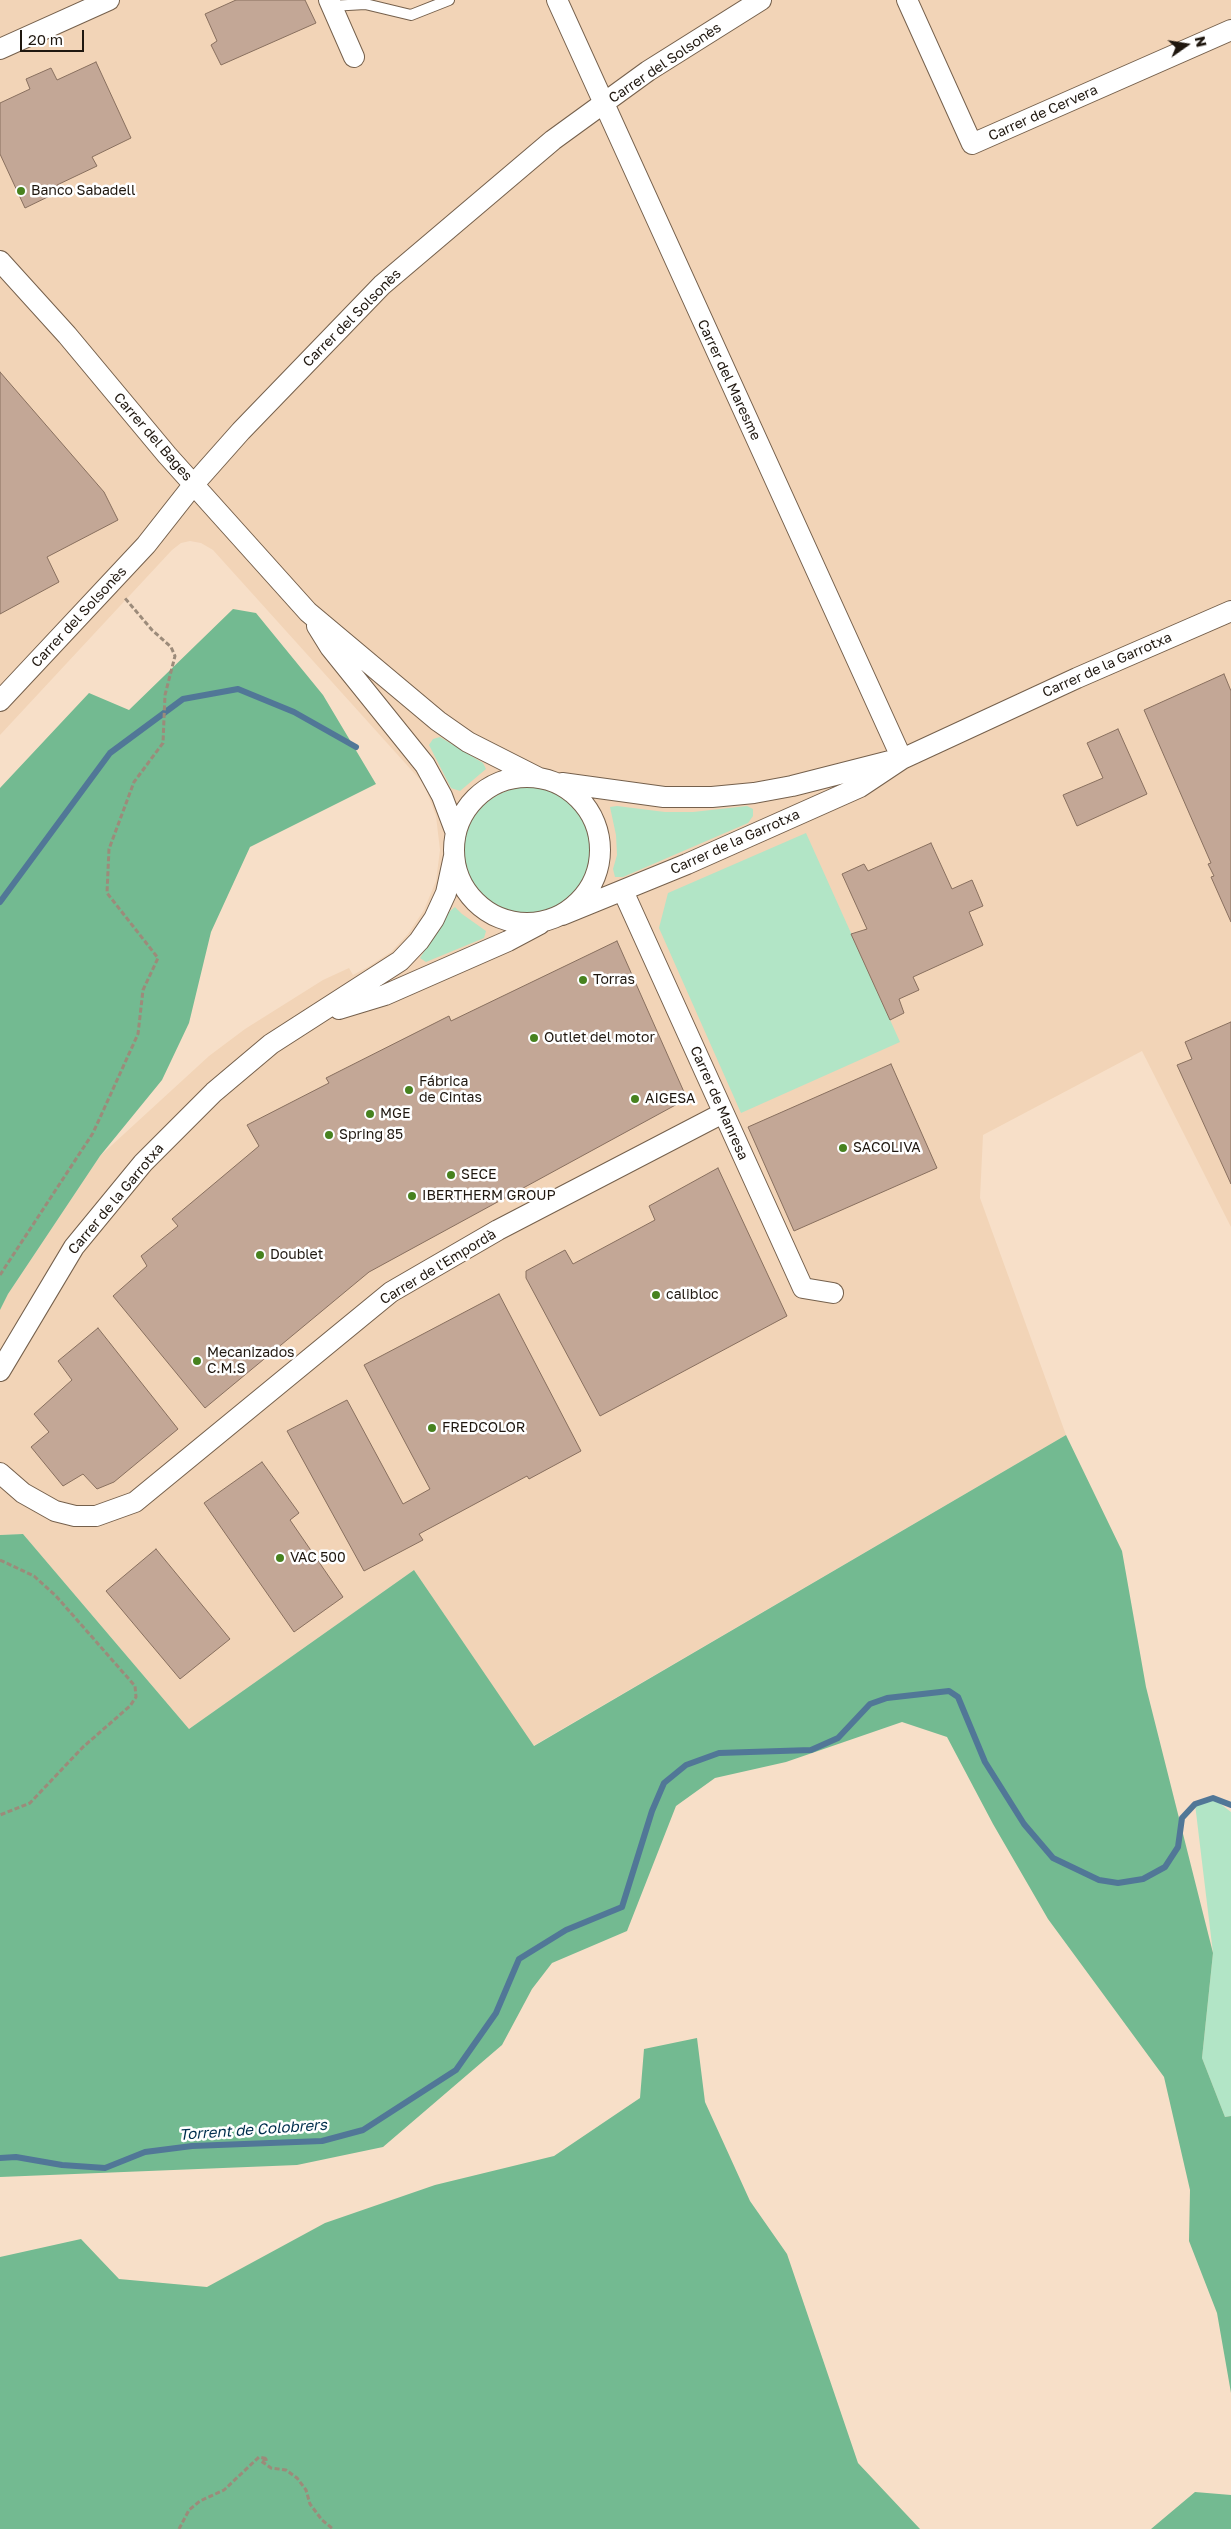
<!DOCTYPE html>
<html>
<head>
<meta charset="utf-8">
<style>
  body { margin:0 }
  #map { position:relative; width:1231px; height:2529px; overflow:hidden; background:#f7dfc8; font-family:"Golos Text",sans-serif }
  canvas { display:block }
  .north { position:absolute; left:1161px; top:20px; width:50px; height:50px; -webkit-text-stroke:4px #fff; paint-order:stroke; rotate:77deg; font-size:14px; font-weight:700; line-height:20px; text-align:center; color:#1f170f }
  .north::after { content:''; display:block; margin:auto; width:18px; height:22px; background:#1f170f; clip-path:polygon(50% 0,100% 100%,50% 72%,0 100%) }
  .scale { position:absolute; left:20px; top:30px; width:64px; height:22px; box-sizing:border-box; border:2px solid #1f170f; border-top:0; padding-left:6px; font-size:15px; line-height:18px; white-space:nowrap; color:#1f170f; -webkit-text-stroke:4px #fff; paint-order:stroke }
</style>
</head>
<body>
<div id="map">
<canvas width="1231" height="2529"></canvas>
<div class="north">N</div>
<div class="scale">20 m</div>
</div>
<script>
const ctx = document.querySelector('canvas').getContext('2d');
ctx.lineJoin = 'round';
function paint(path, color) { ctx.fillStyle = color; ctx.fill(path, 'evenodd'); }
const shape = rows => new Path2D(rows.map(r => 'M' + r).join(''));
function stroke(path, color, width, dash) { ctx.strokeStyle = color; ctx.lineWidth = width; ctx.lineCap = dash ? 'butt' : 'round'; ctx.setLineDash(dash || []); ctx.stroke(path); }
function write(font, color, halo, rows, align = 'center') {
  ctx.font = font + ' "Golos Text",sans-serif'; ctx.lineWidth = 5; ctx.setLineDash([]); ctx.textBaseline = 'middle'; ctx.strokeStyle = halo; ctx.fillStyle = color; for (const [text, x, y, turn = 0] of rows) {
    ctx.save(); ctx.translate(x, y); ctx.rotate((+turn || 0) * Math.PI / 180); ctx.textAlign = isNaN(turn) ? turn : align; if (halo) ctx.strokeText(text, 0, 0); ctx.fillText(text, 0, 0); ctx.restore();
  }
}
paint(shape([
  [0,0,1231,0,1231,1227,1142,1051,983,1135,980,1198,1066,1435,533,1746,414,1570,189,1729,23,1534,0,1535,0,1310,8,1294,100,1156,209,1056,245,1029,323,980,349,968,353,975,368,967,391,952,408,934,424,910,436,881,440,850,436,816,424,784,213,550,201,543,190,541,181,543,172,550,0,735]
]), '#f2d4b7');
paint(shape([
  [440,737,483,763,486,769,460,791,451,788,429,745,433,739],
  '464 852a65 65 0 1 1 130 0a65 65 0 1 1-130 0Z',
  [617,806,665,812,693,812,747,806,753,809,753,816,748,823,623,877,615,877,613,869,617,855,616,835,610,807],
  [806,833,900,1042,741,1113,659,928,668,893],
  [455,907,462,914,486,931,484,938,426,962,420,958,449,912],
  [1213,1798,1231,1812,1231,2116,1225,2117,1202,2058,1213,1953,1195,1804]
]), '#b2e5c6');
paint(shape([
  [233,609,256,613,323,695,376,784,250,847,211,932,189,1023,162,1080,100,1156,8,1294,0,1310,0,788,89,693,129,710],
  [1066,1435,1122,1551,1146,1687,1213,1953,1202,2058,1225,2117,1231,2116,1231,2393,1217,2313,1189,2241,1190,2190,1164,2077,1048,1919,993,1824,947,1737,902,1722,786,1762,715,1778,676,1806,627,1931,552,1963,532,1989,502,2045,383,2147,297,2165,0,2177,0,1535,23,1534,189,1729,414,1570,534,1746],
  [697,2038,705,2102,750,2201,787,2254,858,2463,920,2529,0,2529,0,2257,81,2239,119,2279,207,2287,325,2223,435,2185,554,2156,640,2098,644,2049],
  [1195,2492,1231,2495,1231,2529,1151,2529]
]), '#73ba91');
stroke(shape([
  [0,902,110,753,183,699,238,689,294,712,356,747],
  [0,2158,16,2157,62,2165,105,2168,145,2152,192,2146,322,2141,363,2130,456,2070,496,2013,519,1959,566,1930,622,1907,652,1811,664,1783,686,1765,719,1753,811,1750,838,1738,870,1704,887,1698,949,1691,958,1697,985,1762,1024,1824,1053,1858,1099,1880,1118,1883,1143,1879,1165,1867,1178,1847,1182,1818,1195,1804,1213,1798,1231,1805]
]), '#517797', 6);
const building = shape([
  [236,0,305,0,316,23,221,65,211,45,217,41,205,14,236,0],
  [96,62,131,138,92,157,97,166,57,185,60,191,25,208,0,154,0,103,30,89,26,79,51,68,57,80,96,62],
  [0,372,104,492,118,520,47,557,59,582,0,614,0,372],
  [1224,674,1231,691,1231,922,1211,877,1214,876,1208,864,1211,863,1144,710,1224,674],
  [1118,729,1147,794,1077,826,1063,795,1103,778,1087,743,1118,729],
  [931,843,952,889,972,880,983,906,969,912,983,945,913,977,919,990,899,999,904,1013,890,1020,851,934,867,929,842,874,864,864,868,871,931,843],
  [617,941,684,1092,681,1102,369,1272,205,1408,113,1296,147,1266,141,1256,178,1226,172,1219,259,1146,247,1125,329,1083,326,1078,449,1016,451,1021,617,941],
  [1231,1022,1231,1184,1177,1065,1192,1059,1185,1042,1231,1022],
  [891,1064,937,1168,794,1231,748,1127,891,1064],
  [718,1168,787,1316,600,1416,526,1278,526,1271,565,1250,573,1264,655,1220,649,1206,718,1168],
  [499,1294,581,1451,529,1479,527,1476,419,1534,423,1540,364,1571,287,1431,347,1400,403,1504,430,1489,364,1365,499,1294],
  [98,1328,178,1429,114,1482,97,1489,83,1474,63,1486,31,1447,49,1432,34,1414,72,1380,58,1361,98,1328],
  [262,1462,299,1513,290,1520,343,1597,294,1632,204,1503,262,1462],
  [156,1549,230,1639,180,1679,106,1591,156,1549]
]);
paint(building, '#c3a796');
stroke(building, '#89705f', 1);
const service = shape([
  [331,6,365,4,411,15,449,0]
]);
const minor = shape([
  [329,0,354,57],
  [557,0,902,759],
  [907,0,972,144,1231,30],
  [0,49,109,0],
  [0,261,67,335,167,455,308,612,438,721,468,742,539,778],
  [317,626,330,647,425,765,442,796,456,833],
  [0,701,146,545,194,484,241,431,382,285,553,140,648,71,761,0],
  '454 850a73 73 0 1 1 146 0a73 73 0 1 1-146 0Z',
  [562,783,664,797,712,797,754,793,792,786,890,761],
  [623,891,803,1288,833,1293],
  [562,915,687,864,860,787,902,759,1077,678,1231,611],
  [339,1009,385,995,508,941,540,924],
  [0,1371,74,1247,143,1163,214,1092,271,1044,400,961,419,941,434,919,446,893,454,856],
  [0,1473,23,1493,55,1511,75,1516,96,1516,135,1502,391,1292,498,1230,723,1113]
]);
stroke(service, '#75604c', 12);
stroke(minor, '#75604c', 22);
stroke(shape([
  [0,1275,93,1133,138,1034,143,990,158,958,107,893,109,849,134,782,163,743,165,695,175,656,171,647,152,630,124,597],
  [0,1560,34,1576,56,1596,135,1686,136,1697,130,1706,83,1747,30,1803,0,1815],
  [179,2529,189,2510,200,2501,224,2490,259,2457,268,2459,261,2461,271,2468,286,2470,297,2478,306,2490,310,2504,322,2520,333,2529]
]), '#9c8b7a', 3, [5, 2.5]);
stroke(service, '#fff', 10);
stroke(minor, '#fff', 20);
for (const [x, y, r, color] of [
  [21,191,5,"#47821f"],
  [583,980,5,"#47821f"],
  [534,1038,5,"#47821f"],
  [409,1090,5,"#47821f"],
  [635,1099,5,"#47821f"],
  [370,1114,5,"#47821f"],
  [329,1135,5,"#47821f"],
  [843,1148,5,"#47821f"],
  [451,1175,5,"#47821f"],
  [412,1196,5,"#47821f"],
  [260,1255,5,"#47821f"],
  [656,1295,5,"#47821f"],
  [197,1361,5,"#47821f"],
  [432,1428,5,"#47821f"],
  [280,1558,5,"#47821f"]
]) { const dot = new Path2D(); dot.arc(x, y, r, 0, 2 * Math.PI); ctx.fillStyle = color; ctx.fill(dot); stroke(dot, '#fff', 2); }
write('14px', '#1f170f', '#fff', [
  ["Carrer del Solsonès",665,63,-34],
  ["Carrer de Cervera",1043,113,-24],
  ["Carrer del Solsonès",352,318,-45],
  ["Carrer del Maresme",729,380,65],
  ["Carrer del Bages",153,437,49],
  ["Carrer del Solsonès",79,617,-47],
  ["Carrer de la Garrotxa",1107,665,-24],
  ["Carrer de la Garrotxa",735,842,-24],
  ["Carrer de Manresa",719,1103,66],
  ["Carrer de la Garrotxa",116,1199,-50],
  ["Carrer de l'Empordà",438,1267,-31]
]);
write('14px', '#1f170f', '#fff', [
  ["Banco Sabadell",31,191],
  ["Torras",593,980],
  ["Outlet del motor",544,1038],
  ["Fábrica",419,1082],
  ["de Cintas",419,1098],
  ["AIGESA",645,1099],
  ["MGE",380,1114],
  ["Spring 85",339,1135],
  ["SACOLIVA",853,1148],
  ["SECE",461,1175],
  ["IBERTHERM GROUP",422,1196],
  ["Doublet",270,1255],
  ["calibloc",666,1295],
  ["Mecanizados",207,1353],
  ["C.M.S",207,1369],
  ["FREDCOLOR",442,1428],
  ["VAC 500",290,1558]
], 'left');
write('italic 15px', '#002f4e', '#fff', [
  ["Torrent de Colobrers",253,2130,-4]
]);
</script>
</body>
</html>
